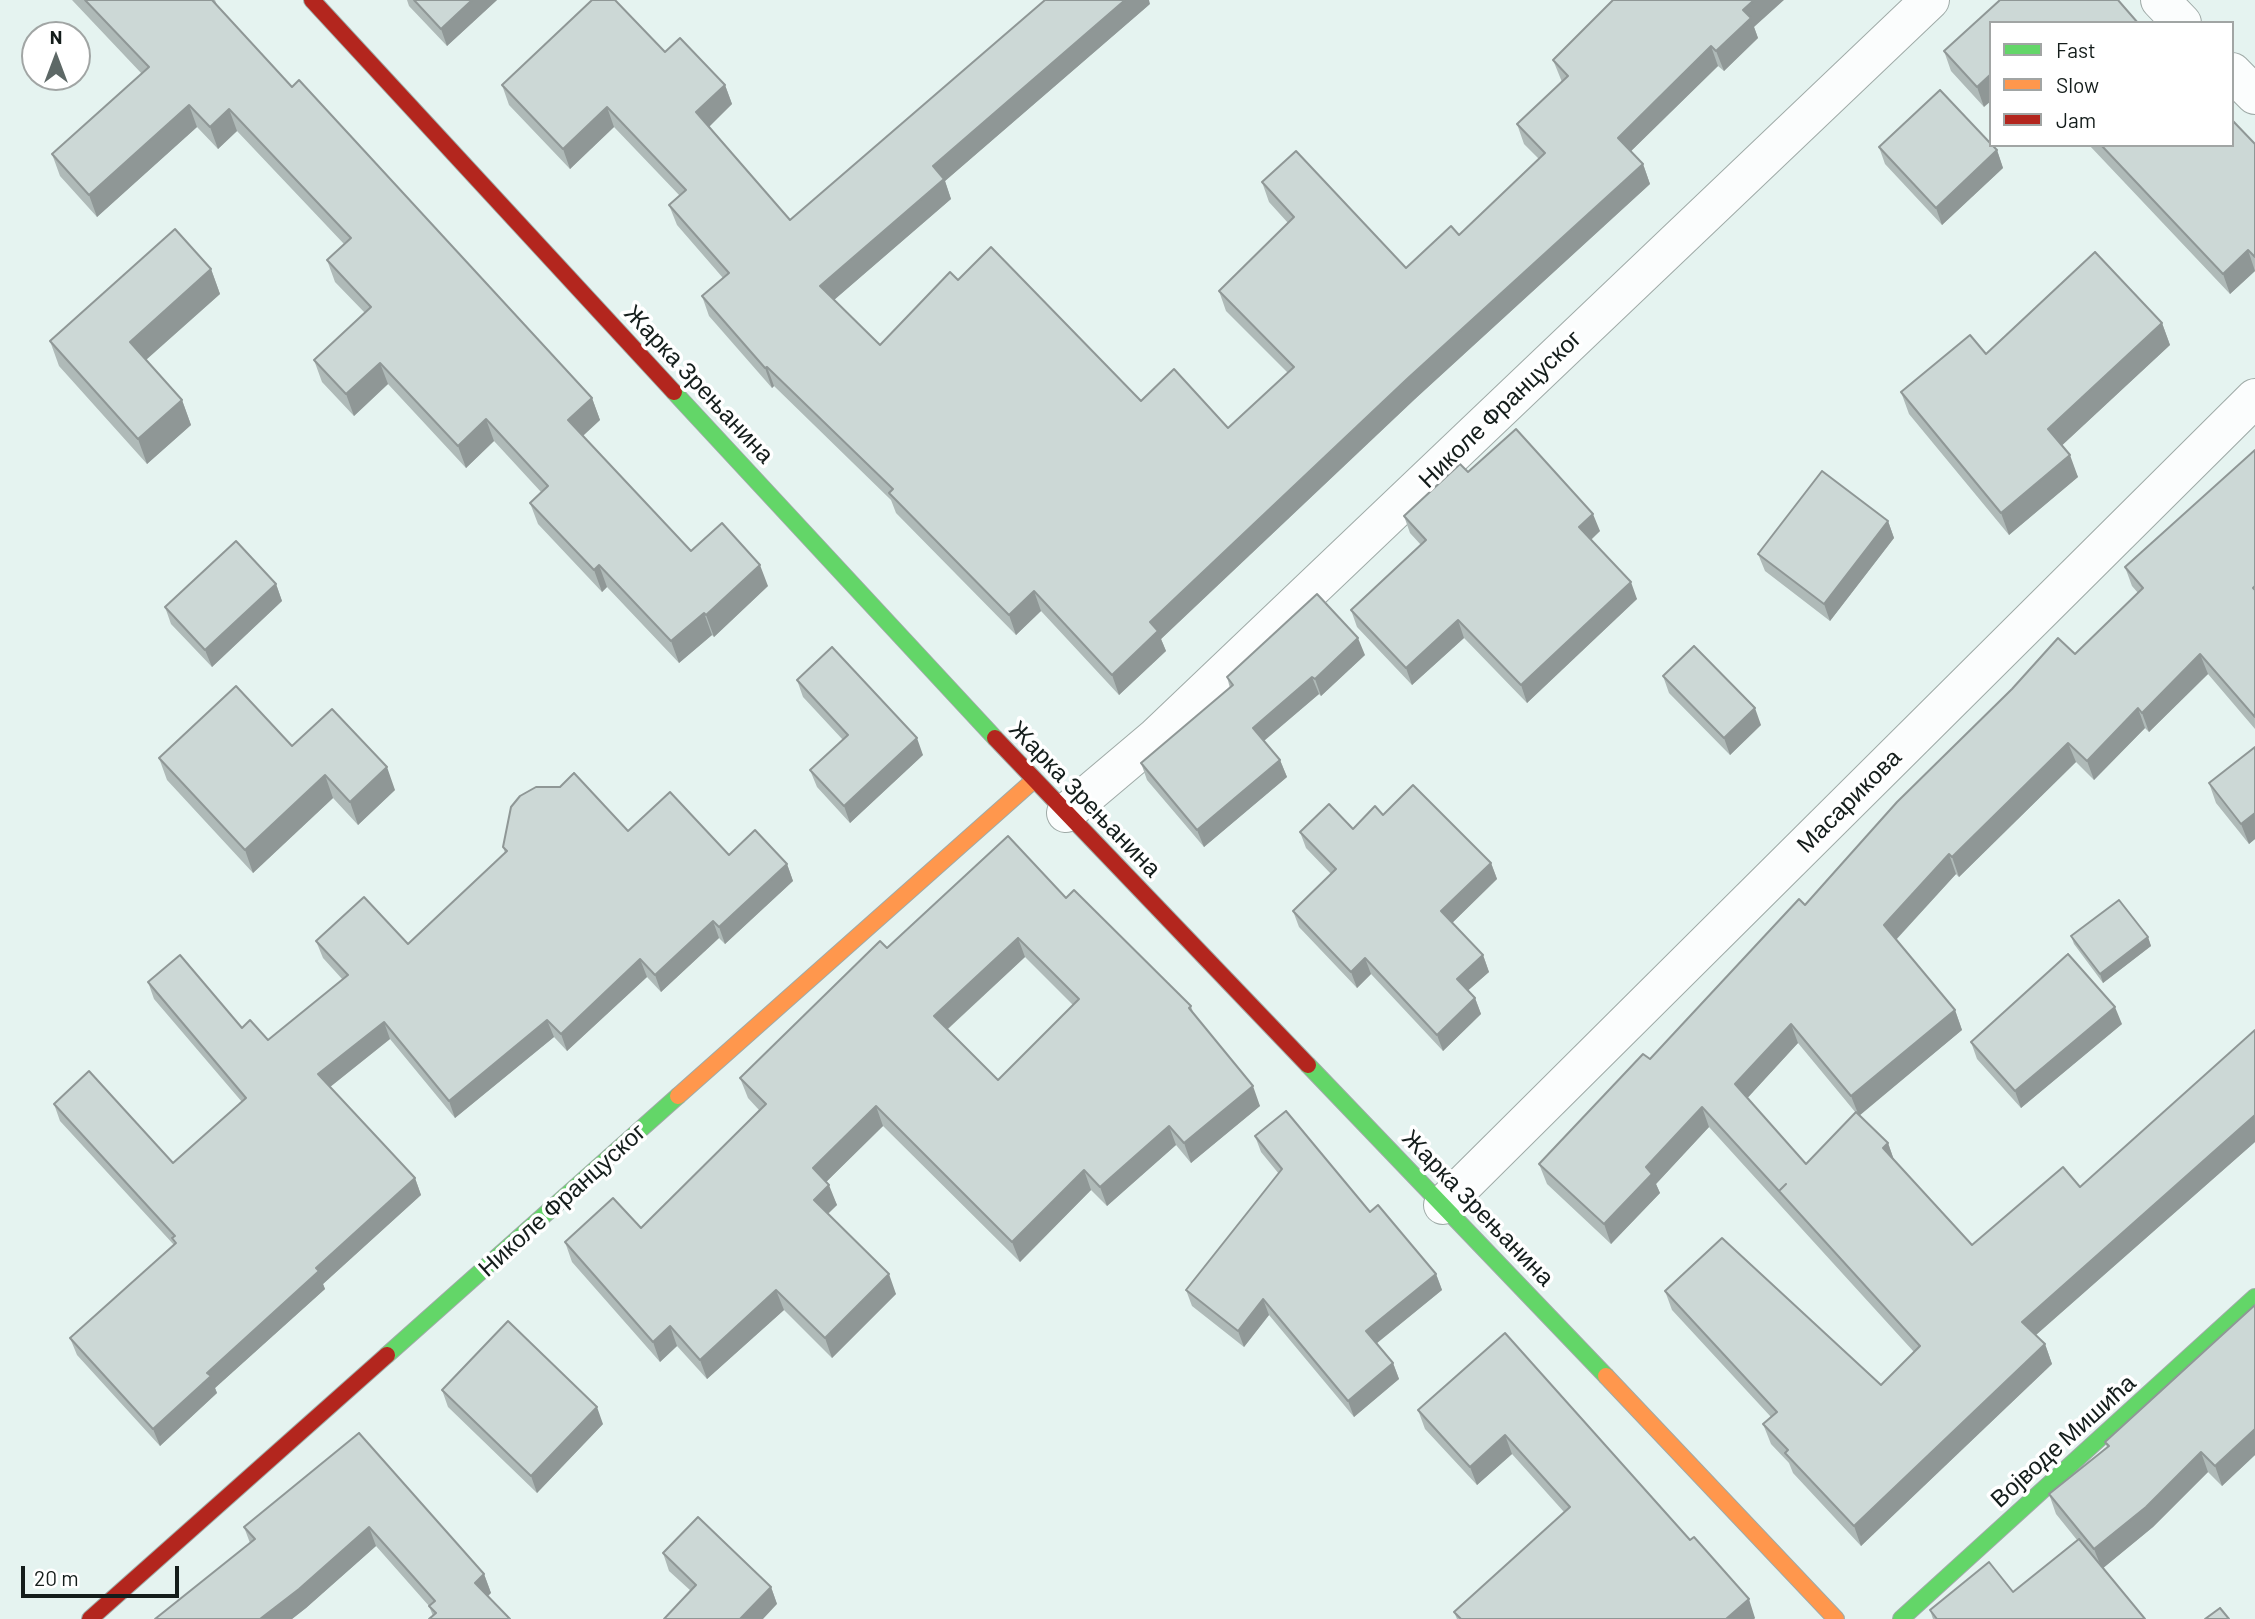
<!DOCTYPE html>
<html>
<head>
<meta charset="utf-8">
<style>
  body { margin:0 }
  #map { position:relative; width:2255px; height:1619px; overflow:hidden; background:#e5f3f0; font-family:Barlow,sans-serif }
  canvas { display:block }
  .legend { position:absolute; left:1989px; top:21px; width:245px; height:126px; box-sizing:border-box; background:#fff; border:2px solid #a1a5a4; margin:0; padding:9px 12px; list-style:none; font-size:21px; color:#141d1b }
  .legend li { display:flex; align-items:center; gap:14px; height:35px }
  .legend b { width:35px; border:2px solid #a1a5a4 }
  .north { position:absolute; left:21px; top:21px; width:70px; height:70px; box-sizing:border-box; background:#fff; border:2px solid #a1a5a4; border-radius:50%; rotate:0deg; font-size:19px; font-weight:700; line-height:28px; text-align:center; color:#141d1b }
  .north::after { content:''; display:block; margin:auto; width:24px; height:32px; background:#5d6866; clip-path:polygon(50% 0,100% 100%,50% 72%,0 100%) }
  .scale { position:absolute; left:21px; top:1566px; width:158px; height:32px; box-sizing:border-box; border:4px solid #141d1b; border-top:0; padding-left:9px; font-size:21px; line-height:24px; white-space:nowrap; color:#141d1b; -webkit-text-stroke:5px #fff; paint-order:stroke }
</style>
</head>
<body>
<div id="map">
<canvas width="2255" height="1619"></canvas>
<ul class="legend">
<li><b style="height:9px;background:#63d668"></b>Fast</li>
<li><b style="height:9px;background:#ff974d"></b>Slow</li>
<li><b style="height:9px;background:#b3261e"></b>Jam</li>
</ul>
<div class="north">N</div>
<div class="scale">20 m</div>
</div>
<script>
const ctx = document.querySelector('canvas').getContext('2d');
ctx.lineJoin = 'round';
const shape = rows => new Path2D(rows.map(r => 'M' + r).join(''));
function stroke(path, color, width, dash) { ctx.strokeStyle = color; ctx.lineWidth = width; ctx.lineCap = dash ? 'butt' : 'round'; ctx.setLineDash(dash || []); ctx.stroke(path); }
function paint(path, color) { ctx.fillStyle = color; ctx.fill(path, 'evenodd'); }
function write(font, color, halo, rows, align = 'center') {
  ctx.font = font + ' Barlow,sans-serif'; ctx.lineWidth = 7; ctx.setLineDash([]); ctx.textBaseline = 'middle'; ctx.strokeStyle = halo; ctx.fillStyle = color; for (const [text, x, y, turn = 0] of rows) {
    ctx.save(); ctx.translate(x, y); ctx.rotate((+turn || 0) * Math.PI / 180); ctx.textAlign = isNaN(turn) ? turn : align; if (halo) ctx.strokeText(text, 0, 0); ctx.fillText(text, 0, 0); ctx.restore();
  }
}
const street = shape([
  [2160,0,2182,23],
  [2232,72,2255,95],
  [1066,813,1156,737,1930,0],
  [1443,1205,2255,398]
]);
const fast = shape([
  [674,392,995,738],
  [1308,1065,1606,1376],
  [387,1355,678,1096],
  [1901,1619,2255,1297]
]);
const slow = shape([
  [678,1096,1034,780],
  [1606,1376,1836,1619]
]);
const jam = shape([
  [312,0,674,392],
  [995,738,1308,1065],
  [90,1619,387,1355]
]);
stroke(street, '#9faaa7', 40);
stroke(fast, '#9faaa7', 18);
stroke(slow, '#9faaa7', 18);
stroke(jam, '#9faaa7', 18);
stroke(street, '#fbfdfd', 38);
stroke(fast, '#63d668', 16);
stroke(slow, '#ff974d', 16);
stroke(jam, '#b3261e', 16);
paint(shape([
  [72,0,215,0,217,5,292,87,592,398,600,420,583,436,691,551,768,586,714,637,712,635,679,663,607,587,602,592,538,524,530,503,541,492,494,441,466,468,388,384,354,416,322,382,314,360,365,313,335,282,327,260,344,244,237,131,218,149,197,127,97,217,60,176,52,154,142,74],
  [407,0,497,0,447,46,409,6],
  [1150,4,945,181,951,199,834,300,880,345,958,280,1141,401,1228,428,1288,373,1226,311,1219,291,1288,223,1269,202,1262,182,1406,268,1459,235,1539,159,1524,144,1517,124,1562,82,1553,60,1754,27,1758,38,1724,71,1718,66,1631,151,1643,164,1650,184,1415,399,1161,639,1166,651,1119,695,1041,611,1016,635,896,513,891,500,774,386,772,388,709,316,702,296,723,278,677,225,669,205,680,196,614,127,570,169,509,105,502,85,665,52,725,85,732,104,709,126,790,220],
  [1991,23,1984,107,1951,71,1944,51],
  [2255,144,2255,271,2230,294,2089,145,2232,145],
  [1879,147,1997,150,2003,168,1942,225,1885,164],
  [211,269,220,294,146,360,182,400,191,425,147,464,59,366,50,341],
  [2162,323,2170,345,2062,445,2078,477,2009,535,1909,414,1901,392],
  [2255,450,2255,729,2208,674,2149,732,2145,728,2094,780,2076,762,1959,877,1956,874,1896,940,1955,1010,1962,1030,1859,1115,1888,1143,1894,1160,1972,1245,2080,1187,2255,1142,2036,1335,2045,1344,2052,1364,1861,1546,1793,1473,1789,1463,1771,1444,1763,1424,1771,1417,1672,1310,1665,1291,1881,1385,1914,1352,1709,1127,1656,1184,1660,1193,1611,1244,1547,1184,1539,1164,1650,1059,1805,905,2075,654,2138,593,2132,586,2125,567],
  [1798,1043,1856,1113,1806,1164,1747,1098],
  [1468,472,1600,531,1591,540,1637,599,1527,703,1464,638,1412,685,1357,627,1351,610,1421,545,1410,533,1404,516],
  [1888,521,1894,538,1830,621,1765,571,1758,554],
  [276,584,282,601,212,667,171,624,165,607],
  [1365,655,1321,696,1319,694,1264,741,1280,760,1287,777,1204,847,1147,780,1141,763,1230,688,1227,677],
  [1663,676,1761,725,1730,755,1669,693],
  [797,680,923,755,850,823,817,787,810,770,843,740,803,697],
  [292,746,395,790,358,825,333,798,253,873,167,780,159,758],
  [2255,747,2255,839,2249,844,2216,803,2209,783],
  [1383,815,1491,863,1497,879,1452,923,1483,955,1489,972,1468,990,1475,998,1481,1014,1443,1051,1371,974,1357,988,1299,927,1293,911,1331,874,1306,848,1300,832,1353,829],
  [628,831,729,855,787,864,793,881,725,944,719,938,661,992,647,977,567,1051,554,1037,455,1118,390,1039,330,1087,415,1178,421,1195,323,1284,325,1289,215,1388,217,1393,160,1446,77,1355,70,1338,174,1245,60,1121,54,1104,173,1163,242,1102,154,999,148,982,268,1040,343,980,323,958,316,941,408,944,505,853,503,847],
  [1066,898,1191,1006,1194,1015,1260,1106,1191,1163,1176,1145,1107,1206,1091,1190,1020,1262,883,1126,826,1182,837,1205,828,1214,896,1294,832,1358,784,1310,707,1379,677,1346,660,1362,572,1262,565,1242,641,1228,759,1110,748,1098,740,1078,887,948],
  [1025,957,1073,1005,998,1080,948,1029],
  [2071,936,2148,937,2151,946,2103,983,2074,944],
  [2122,1024,2021,1108,1977,1059,1971,1042],
  [1255,1136,1370,1212,1436,1274,1442,1290,1376,1344,1393,1363,1399,1379,1354,1417,1269,1315,1244,1347,1192,1306,1186,1290,1279,1174,1261,1152],
  [2255,1305,2255,1455,2222,1486,2208,1472,2153,1527,2103,1568,2145,1619,1933,1619,1930,1610,2013,1592,2077,1540,2056,1514,2049,1494,2107,1447,2105,1442],
  [1505,1333,1755,1618,1754,1619,1457,1619,1454,1612,1564,1512,1512,1454,1477,1485,1425,1429,1418,1410],
  [442,1390,603,1424,537,1493,448,1407],
  [359,1433,484,1574,491,1593,433,1616,429,1606,376,1546,306,1608,292,1619,155,1619,250,1543,244,1527],
  [663,1553,771,1587,777,1604,691,1591,669,1571]
]), '#afbab8');
paint(shape([
  [472,0,497,0,447,46,441,29],
  [1125,0,1149,0,1150,4,945,181,951,199,827,306,820,286,933,166],
  [1754,0,1784,0,1754,27,1758,38,1724,71,1716,51,1743,10],
  [1711,46,1718,66,1625,157,1618,138],
  [1991,74,1991,101,1984,107,1977,87],
  [725,85,732,104,704,132,696,112],
  [189,105,197,127,97,217,89,195],
  [607,107,614,127,570,169,563,149],
  [229,109,237,131,218,149,210,127],
  [1997,150,2003,168,1942,225,1936,208],
  [1643,164,1650,184,1415,399,1161,639,1166,651,1119,695,1112,675,1150,622,1407,379],
  [2248,250,2255,271,2230,294,2223,274],
  [211,269,220,294,139,366,130,342],
  [2162,323,2170,345,2056,451,2048,429],
  [380,363,388,384,354,416,346,394],
  [767,367,774,386,772,388,765,368],
  [592,398,600,420,576,442,568,420],
  [182,400,191,425,147,464,138,439],
  [486,419,494,441,466,468,458,446],
  [2070,455,2078,477,2009,535,2001,513],
  [1593,514,1600,531,1585,545,1579,527],
  [1888,521,1894,538,1830,621,1824,604],
  [599,565,607,587,602,592,594,570],
  [760,565,768,586,714,637,706,615],
  [1631,582,1637,599,1527,703,1521,685],
  [276,584,282,601,212,667,205,650],
  [1034,591,1041,611,1016,635,1009,615],
  [704,613,712,635,679,663,671,641],
  [1458,620,1464,638,1412,685,1406,668],
  [1358,638,1365,655,1321,696,1315,679],
  [2200,654,2208,674,2149,732,2142,713],
  [1312,677,1319,694,1259,745,1253,728],
  [1755,708,1761,725,1730,755,1724,738],
  [2138,708,2145,728,2094,780,2087,761],
  [917,738,923,755,850,823,844,806],
  [2068,743,2076,762,1959,877,1952,857],
  [1280,760,1287,777,1204,847,1197,830],
  [387,767,395,790,358,825,350,802],
  [325,775,333,798,253,873,245,850],
  [2255,813,2255,839,2249,844,2241,824],
  [1949,854,1956,874,1891,945,1884,925],
  [1491,863,1497,879,1447,928,1441,911],
  [787,864,793,881,725,944,719,927],
  [713,921,719,938,661,992,655,975],
  [2148,937,2151,946,2103,983,2100,974],
  [1018,938,1025,957,941,1035,934,1016],
  [1483,955,1489,972,1463,995,1457,979],
  [1365,958,1371,974,1357,988,1351,972],
  [640,959,647,977,567,1051,561,1034],
  [1475,998,1481,1014,1443,1051,1437,1035],
  [2115,1007,2122,1024,2021,1108,2015,1091],
  [1955,1010,1962,1030,1859,1116,1851,1096],
  [547,1020,554,1037,455,1118,449,1101],
  [384,1022,390,1039,325,1091,318,1074],
  [1791,1024,1798,1043,1742,1104,1735,1084],
  [1253,1086,1260,1106,1191,1163,1184,1143],
  [876,1106,883,1126,820,1188,813,1168],
  [1702,1107,1709,1127,1656,1184,1660,1193,1611,1244,1604,1224,1646,1167],
  [2255,1115,2255,1142,2029,1341,2022,1322],
  [1169,1126,1176,1145,1107,1206,1100,1187],
  [1888,1143,1895,1163,1883,1148],
  [1084,1170,1091,1190,1020,1262,1012,1242],
  [415,1178,421,1195,323,1284,325,1289,215,1388,217,1393,160,1446,153,1429,207,1373,316,1268],
  [829,1185,837,1205,821,1220,814,1200],
  [889,1274,896,1294,832,1358,825,1338],
  [1436,1274,1442,1290,1372,1347,1366,1331],
  [776,1290,784,1310,707,1379,700,1360],
  [1263,1299,1269,1315,1244,1347,1238,1331],
  [670,1326,677,1346,660,1362,653,1342],
  [2045,1344,2052,1364,1861,1546,1854,1526],
  [1393,1363,1399,1379,1354,1417,1348,1401],
  [597,1407,603,1424,537,1493,531,1476],
  [2255,1429,2255,1455,2222,1486,2215,1466],
  [1505,1435,1512,1454,1477,1485,1470,1467],
  [2201,1452,2208,1472,2153,1527,2102,1569,2094,1549],
  [369,1527,376,1546,306,1608,292,1619,260,1619],
  [484,1574,491,1593,482,1602,475,1583],
  [771,1587,777,1604,763,1619,740,1619],
  [1749,1599,1755,1618,1754,1619,1726,1619]
]), '#8f9796');
const building = shape([
  [85,0,212,0,292,87,299,80,592,398,568,420,691,551,722,523,760,565,706,615,704,613,671,641,599,565,594,570,530,503,548,486,486,419,458,446,380,363,346,394,314,360,371,307,327,260,351,238,229,109,210,127,189,105,89,195,52,154,149,67,85,0],
  [414,0,472,0,441,29,414,0],
  [592,0,615,0,665,52,680,38,725,85,696,112,790,220,1045,0,1125,0,933,166,944,179,820,286,880,345,950,272,958,280,991,247,1141,401,1174,369,1228,428,1294,367,1219,291,1294,217,1262,182,1296,151,1406,268,1451,226,1459,235,1545,153,1517,124,1568,76,1553,60,1613,0,1754,0,1743,10,1751,18,1716,51,1711,46,1618,138,1643,164,1407,379,1150,622,1158,631,1112,675,1034,591,1009,615,889,493,893,489,767,367,765,368,702,296,729,273,669,205,686,190,607,107,563,149,502,85,592,0],
  [2000,0,2118,0,2138,23,1991,23,1991,74,1977,87,1944,51,2000,0],
  [1940,90,1991,144,1991,145,1992,145,1997,150,1936,208,1879,147,1940,90],
  [2232,120,2255,144,2255,257,2248,250,2223,274,2101,145,2232,145,2232,120],
  [175,229,211,269,130,342,182,400,138,439,50,341,175,229],
  [2095,252,2162,323,2048,429,2070,455,2001,513,1901,392,1970,335,1986,354,2095,252],
  [1516,429,1593,514,1579,527,1631,582,1521,685,1458,620,1406,668,1351,610,1426,540,1404,516,1460,464,1468,472,1516,429],
  [2255,450,2255,586,2253,588,2255,590,2255,717,2200,654,2142,713,2138,708,2087,761,2068,743,1952,857,1949,854,1884,925,1955,1010,1851,1096,1791,1024,1735,1084,1806,1164,1856,1112,1888,1143,1883,1148,1972,1245,2063,1167,2080,1187,2255,1030,2255,1115,2022,1322,2045,1344,1854,1526,1785,1453,1788,1450,1763,1424,1777,1412,1665,1291,1722,1238,1881,1385,1920,1346,1779,1191,1786,1184,1779,1191,1702,1107,1646,1167,1652,1174,1604,1224,1539,1164,1643,1054,1650,1059,1799,899,1805,905,1897,802,2012,689,2058,638,2075,654,2143,588,2125,567,2255,450],
  [1822,471,1888,521,1824,604,1758,554,1822,471],
  [236,541,276,584,205,650,165,607,236,541],
  [1317,594,1358,638,1315,679,1312,677,1253,728,1280,760,1197,830,1141,763,1233,685,1227,677,1317,594],
  [1694,646,1755,708,1724,738,1663,676,1694,646],
  [832,647,917,738,844,806,810,770,848,735,797,680,832,647],
  [236,686,292,746,332,709,387,767,350,802,325,775,245,850,159,758,236,686],
  [2255,747,2255,813,2241,824,2209,783,2255,747],
  [574,773,628,831,670,792,729,855,755,830,787,864,719,927,713,921,655,975,640,959,561,1034,547,1020,449,1101,384,1022,318,1074,415,1178,316,1268,319,1271,207,1373,211,1376,153,1429,70,1338,176,1243,172,1238,175,1236,54,1104,89,1071,173,1163,246,1098,148,982,180,955,242,1028,250,1020,268,1040,348,975,316,941,364,897,408,944,507,851,503,847,511,807,520,796,536,787,560,787,574,773],
  [1413,785,1491,863,1441,911,1483,955,1457,979,1475,998,1437,1035,1365,958,1351,972,1293,911,1336,869,1300,832,1329,804,1353,829,1375,806,1383,815,1413,785],
  [1008,836,1066,898,1074,890,1191,1006,1189,1008,1253,1086,1184,1143,1169,1126,1100,1187,1084,1170,1012,1242,876,1106,813,1168,829,1185,814,1200,889,1274,825,1338,776,1290,700,1360,670,1326,653,1342,565,1242,613,1198,641,1228,766,1104,740,1078,880,941,887,948,1008,836],
  [1018,938,1079,999,998,1080,934,1016,1018,938],
  [2119,900,2148,937,2100,974,2071,936,2119,900],
  [2068,954,2115,1007,2015,1091,1971,1042,2068,954],
  [1286,1111,1370,1212,1378,1205,1436,1274,1366,1331,1393,1363,1348,1401,1263,1299,1238,1331,1186,1290,1282,1169,1255,1136,1286,1111],
  [2255,1305,2255,1429,2215,1466,2201,1452,2146,1507,2094,1549,2049,1494,2109,1446,2105,1442,2255,1305],
  [508,1321,597,1407,531,1476,442,1390,508,1321],
  [1505,1333,1690,1540,1694,1537,1749,1599,1726,1619,1461,1619,1454,1612,1570,1507,1505,1435,1470,1467,1418,1410,1505,1333],
  [359,1433,484,1574,475,1583,510,1619,429,1619,436,1613,429,1606,435,1601,369,1527,299,1589,260,1619,155,1619,255,1539,244,1527,359,1433],
  [698,1517,771,1587,740,1619,664,1619,696,1585,663,1553,698,1517],
  [2079,1539,2145,1619,1937,1619,1930,1610,1989,1562,2013,1592,2079,1539],
  [2220,1608,2229,1619,2205,1619,2220,1608]
]);
paint(building, '#ccd8d6');
stroke(building, '#8f9796', 2);
write('24px', '#141d1b', '#fff', [
  ["Жарка Зрењанина",699,384,47],
  ["Николе Француског",1500,409,-44],
  ["Жарка Зрењанина",1085,799,46],
  ["Масарикова",1849,801,-45],
  ["Николе Француског",562,1200,-42],
  ["Жарка Зрењанина",1478,1208,46],
  ["Војводе Мишића",2063,1441,-42]
]);
</script>
</body>
</html>
